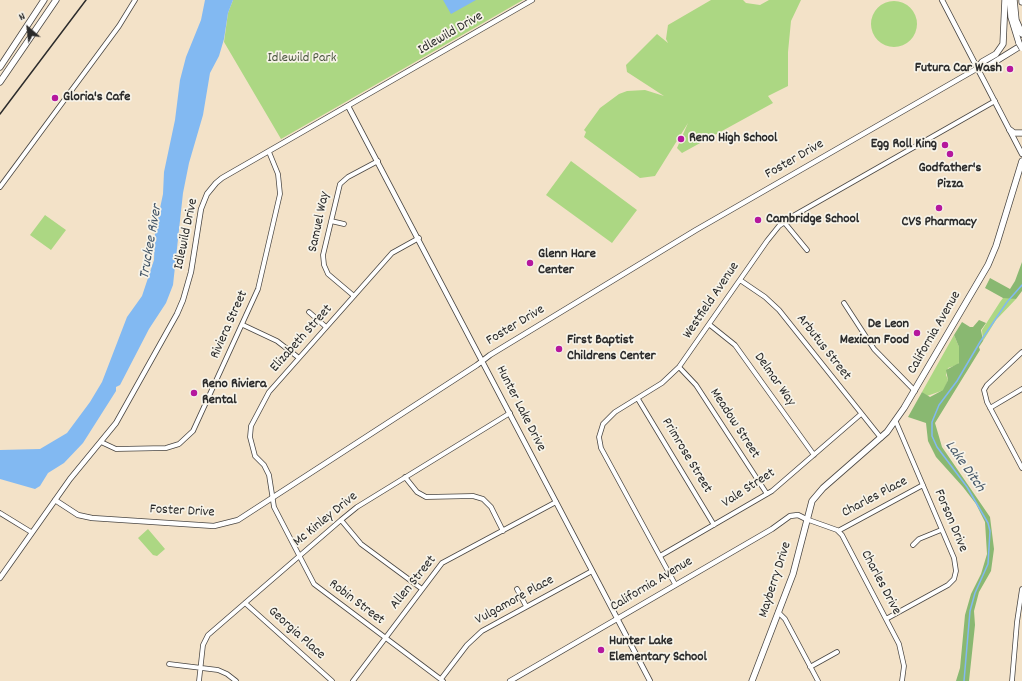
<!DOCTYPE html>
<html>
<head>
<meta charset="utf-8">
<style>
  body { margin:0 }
  #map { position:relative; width:1022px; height:681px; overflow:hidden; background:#f3e2c8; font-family:Dekko,sans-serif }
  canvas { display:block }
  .north { position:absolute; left:8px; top:8px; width:40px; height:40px; -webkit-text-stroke:3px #f7f3e8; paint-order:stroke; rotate:332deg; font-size:11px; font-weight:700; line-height:16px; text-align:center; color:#2b2b2b }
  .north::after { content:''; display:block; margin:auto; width:14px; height:18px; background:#2b2b2b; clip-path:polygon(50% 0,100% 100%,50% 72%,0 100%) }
</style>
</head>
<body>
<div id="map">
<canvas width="1022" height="681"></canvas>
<div class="north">N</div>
</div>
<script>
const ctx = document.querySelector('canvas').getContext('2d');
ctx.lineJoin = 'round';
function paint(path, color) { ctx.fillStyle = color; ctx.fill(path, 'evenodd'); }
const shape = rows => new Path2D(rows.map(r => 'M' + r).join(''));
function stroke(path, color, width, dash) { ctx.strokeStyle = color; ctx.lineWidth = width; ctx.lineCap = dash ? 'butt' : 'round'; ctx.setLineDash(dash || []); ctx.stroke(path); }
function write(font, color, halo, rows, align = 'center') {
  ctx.font = font + ' Dekko,sans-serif'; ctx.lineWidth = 3.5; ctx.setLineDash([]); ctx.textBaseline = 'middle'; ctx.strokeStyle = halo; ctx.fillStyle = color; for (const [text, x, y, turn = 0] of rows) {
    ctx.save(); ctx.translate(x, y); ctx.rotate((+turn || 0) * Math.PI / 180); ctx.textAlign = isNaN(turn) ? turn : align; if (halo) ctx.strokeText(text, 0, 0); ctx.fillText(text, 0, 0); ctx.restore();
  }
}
paint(shape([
  [233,0,523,0,281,139,224,42,228,13],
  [711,0,743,0,746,3,760,5,769,0,801,0,791,21,788,52,788,86,768,96,773,103,682,153,677,148,688,123,655,176,640,178,584,137,586,132,584,130,600,108,619,94,627,91,645,90,664,96,627,72,626,65,657,34,668,43,666,39,668,25],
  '871 24a23 23 0 1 1 46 0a23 23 0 1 1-46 0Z',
  [571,161,637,210,612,243,546,195],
  [45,215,66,230,51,250,30,235],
  [1008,297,1016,299,996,320,983,341,982,330,1000,302,1003,298],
  [954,335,959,347,961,360,957,365,948,368,946,375,948,380,944,390,927,396,922,392],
  [148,529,165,549,157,556,153,555,138,538]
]), '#acd783');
paint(shape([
  [1022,262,1022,291,1016,299,1003,298,985,288,990,278,1010,289,1015,281],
  [979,320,986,323,981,330,983,341,979,347,980,350,935,423,942,447,990,517,994,549,991,571,979,592,974,611,975,625,969,681,956,681,960,668,965,615,971,594,981,574,987,554,985,522,976,504,963,487,936,457,928,441,926,423,908,417,922,392,930,397,943,390,948,380,946,370,959,363,959,347,954,335,962,322,970,327,973,327]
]), '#89b871');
paint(shape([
  [205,0,233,0,228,13,224,39,219,56,210,73,203,115,189,163,183,193,173,285,166,303,149,329,120,385,116,387,116,391,83,443,64,463,48,473,40,486,35,489,0,479,0,450,40,449,67,433,90,402,102,382,127,317,142,296,154,260,155,232,163,194,164,172,175,120,180,80,186,57,201,20],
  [443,0,476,0,451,14]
]), '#82b9f2');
stroke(shape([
  [964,681,970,611,975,593,988,564,990,531,988,523,967,487,937,447,932,436,932,422,939,405,957,381,980,342,1007,302,1022,285]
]), '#82b9f2', 1.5);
const minor = shape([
  [0,187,119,26,135,0],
  [331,221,344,224],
  [784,222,807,250],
  [419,238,392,253,269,392,251,426,250,437,255,456,264,465,269,475,274,507,314,584,443,681],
  [740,280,765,297,779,310,881,438],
  [354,296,328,274,324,265,323,255,340,184,348,177,378,161],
  [844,303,874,349,915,391],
  [309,312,326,327],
  [243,325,277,341,299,358],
  [710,325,735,345,814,455],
  [1022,352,987,385,984,390,987,402,1022,468],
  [679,367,696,385,767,494],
  [638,399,714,525],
  [990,408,1022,389],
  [101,442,116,449,166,448,179,444,193,431,258,289,280,194,278,174,269,152],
  [405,477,417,492,426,497,473,496,483,499,491,507,503,531],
  [0,513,31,532],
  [806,519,837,530,842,535,899,644,904,666,902,681],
  [341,520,361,544,422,589],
  [838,531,923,485],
  [913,545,919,539,941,530],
  [660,556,772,491,861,414],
  [675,584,601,448,599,437,603,424,615,412,662,383,679,367,767,241,779,226,793,216,995,101],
  [517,589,526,606],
  [245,603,332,681],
  [778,612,785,619,818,681],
  [886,619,948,585,954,579,956,571,954,558,896,422],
  [169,664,218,670,227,674,236,681],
  [810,667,837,652],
  [441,679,467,645,482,631,592,571],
  [199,681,203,645,208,635,341,520,357,507,510,413],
  [353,681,442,563,556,502],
  [1012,681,1017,622,1022,589]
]);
const tertiary = shape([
  [942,0,1022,154],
  [348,106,650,681],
  [55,500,78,515,92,518,214,526,238,520,477,365,490,355,696,230,978,68],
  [0,578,70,479,116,423,177,314,183,300,191,272,201,209,207,194,216,183,222,178,532,0],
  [510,681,772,529,790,516,798,515,806,519]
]);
const secondary = shape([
  [1010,0,1011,17,1019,43],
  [1014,0,1016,20,1022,34],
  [1022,0,1022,2],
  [0,67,44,0],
  [978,68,982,62,996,54,1003,44,1005,0],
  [978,68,988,66,1022,45],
  [0,82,56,0],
  [1010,130,1014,133,1022,133],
  [752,681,793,574,812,501,823,488,887,432,904,408,988,265,996,246,1022,161]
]);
stroke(minor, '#494643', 5.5);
stroke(tertiary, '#494643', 6);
stroke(secondary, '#494643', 7);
stroke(minor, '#fff', 4);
stroke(tertiary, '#fff', 4.5);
stroke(secondary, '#fff', 5.5);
stroke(shape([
  [0,114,86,0]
]), '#2b2b2b', 1.5);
const secondaryBridge = shape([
  [1019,43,1022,48]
]);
stroke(secondaryBridge, '#494643', 7, []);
stroke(secondaryBridge, '#fff', 5.5);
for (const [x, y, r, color] of [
  [1010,69,4,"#b5179e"],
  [55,98,4,"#b5179e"],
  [681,139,4,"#b5179e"],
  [945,145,4,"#b5179e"],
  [950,154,4,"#b5179e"],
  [939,208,4,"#b5179e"],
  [758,220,4,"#b5179e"],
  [530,263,4,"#b5179e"],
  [917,333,4,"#b5179e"],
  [559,349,4,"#b5179e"],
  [194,393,4,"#b5179e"],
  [601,650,4,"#b5179e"]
]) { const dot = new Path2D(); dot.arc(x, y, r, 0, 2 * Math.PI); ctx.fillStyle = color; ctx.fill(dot); stroke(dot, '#f7f3e8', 1.5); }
write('14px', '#2b2b2b', '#f7f3e8', [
  ["Idlewild Drive",451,34,-30],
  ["Foster Drive",795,160,-30],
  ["Samuel Way",320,222,-78],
  ["Idlewild Drive",187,234,-78],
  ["Westfield Avenue",712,301,-56],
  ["Riviera Street",230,325,-66],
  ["Foster Drive",516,326,-31],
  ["California Avenue",935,333,-60],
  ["Elizabeth Street",302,339,-48],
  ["Arbutus Street",823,348,52],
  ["Delmar Way",774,380,55],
  ["Hunter Lake Drive",520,409,63],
  ["Meadow Street",734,424,57],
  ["Primrose Street",686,456,59],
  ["Vale Street",749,489,-33],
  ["Charles Place",875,498,-28],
  ["Foster Drive",182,512,3],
  ["Mc Kinley Drive",326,520,-39],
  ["Forson Drive",950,521,67],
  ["Mayberry Drive",776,580,-72],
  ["Allen Street",414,583,-51],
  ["Charles Drive",880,583,62],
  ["California Avenue",652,585,-31],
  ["Vulgamore Place",515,601,-29],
  ["Robin Street",356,603,37],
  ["Georgia Place",296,634,42]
]);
write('14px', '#4b5641', '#f7f3e8', [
  ["Idlewild Park",302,59]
]);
write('bold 14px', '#2b2b2b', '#f7f3e8', [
  ["Futura Car Wash",1002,69,"right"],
  ["Gloria's Cafe",63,98],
  ["Reno High School",689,139],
  ["Egg Roll King",937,145,"right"],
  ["Godfather's",950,169,"center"],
  ["Pizza",950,185,"center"],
  ["Cambridge School",766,220],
  ["CVS Pharmacy",939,223,"center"],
  ["Glenn Hare",538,255],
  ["Center",538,271],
  ["De Leon",909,325,"right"],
  ["Mexican Food",909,341,"right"],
  ["First Baptist",567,341],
  ["Childrens Center",567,357],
  ["Reno Riviera",202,385],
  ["Rental",202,401],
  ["Hunter Lake",609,642],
  ["Elementary School",609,658]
], 'left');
write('italic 15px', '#455667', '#f7f3e8', [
  ["Truckee River",152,242,-80],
  ["Lake Ditch",964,467,55]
]);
</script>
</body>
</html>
